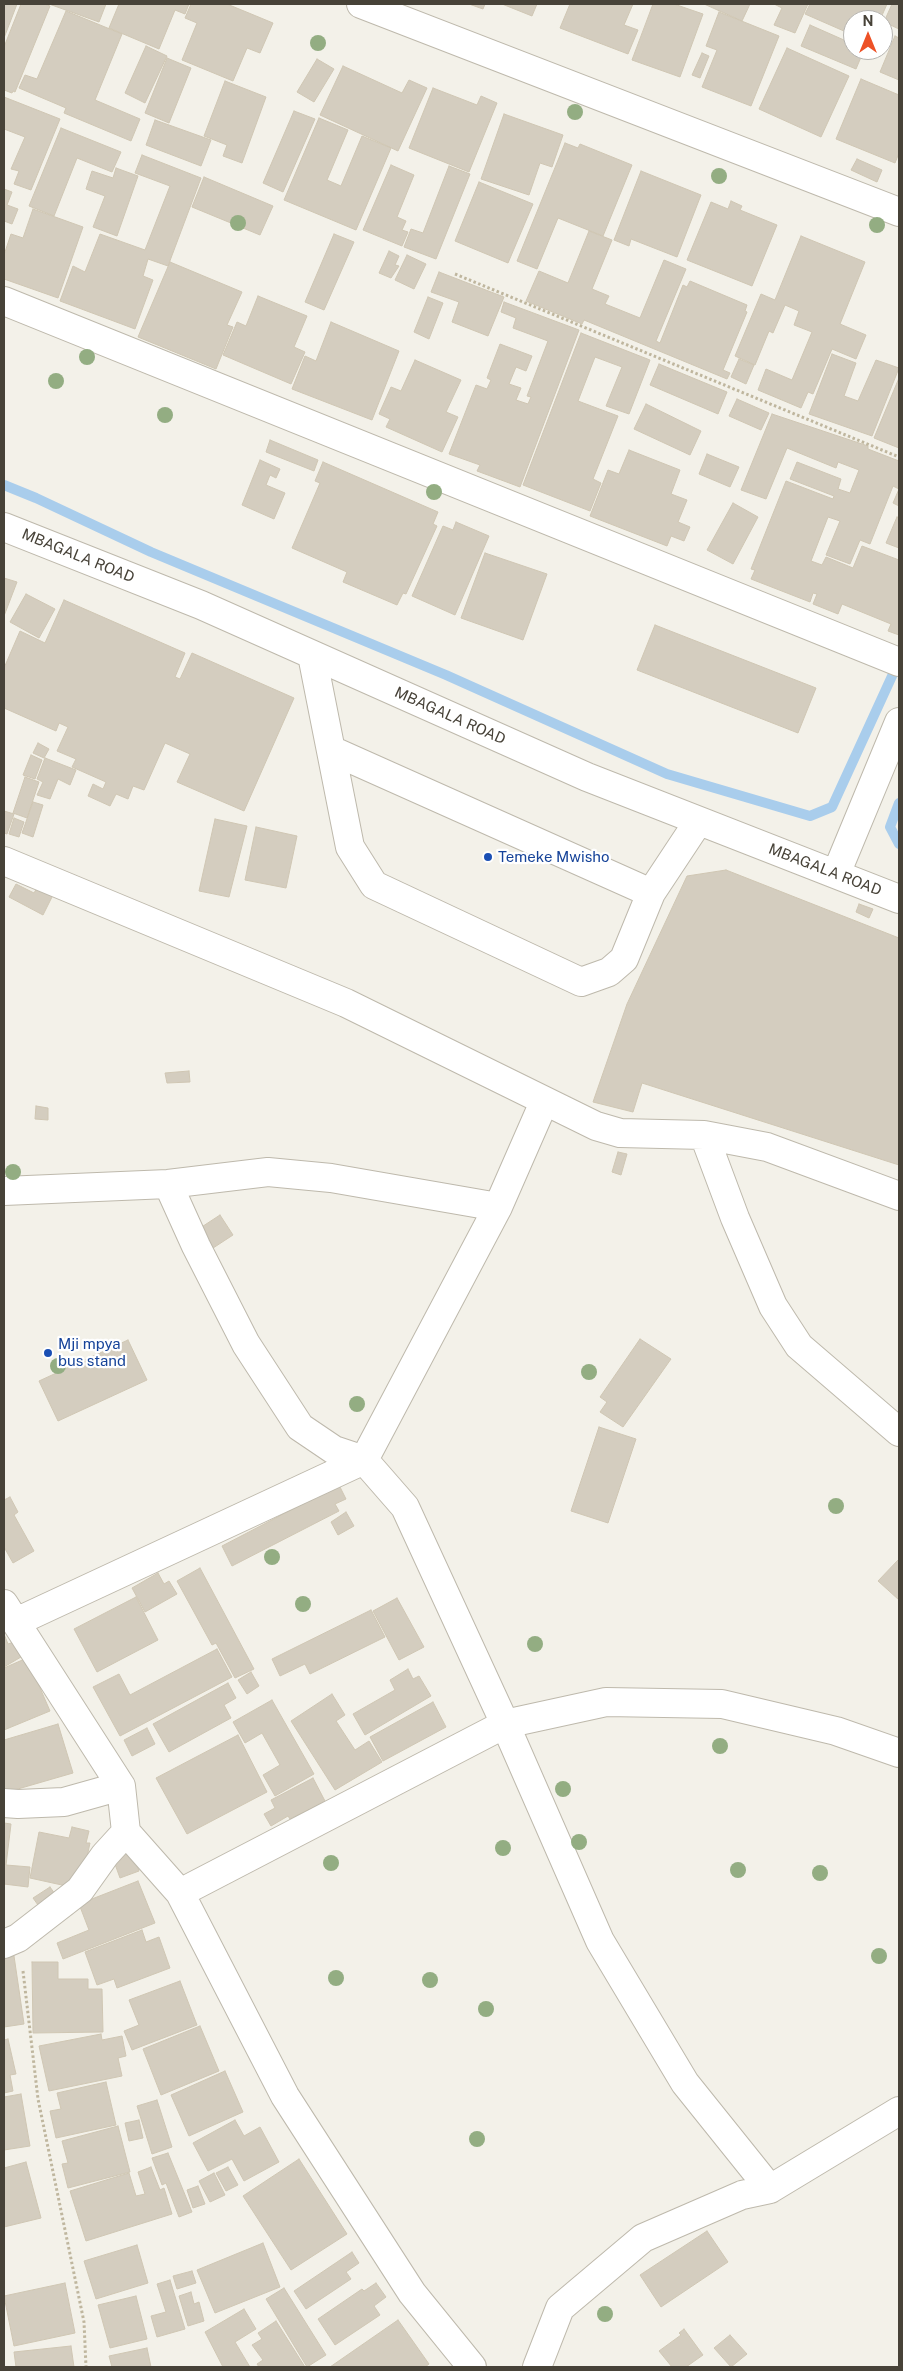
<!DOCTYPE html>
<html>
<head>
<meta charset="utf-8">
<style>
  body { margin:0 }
  #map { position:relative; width:903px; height:2371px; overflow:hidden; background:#f3f1e9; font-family:"Public Sans",sans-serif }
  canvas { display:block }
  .frame { position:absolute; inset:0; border:5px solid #474238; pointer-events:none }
  .north { position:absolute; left:843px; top:10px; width:50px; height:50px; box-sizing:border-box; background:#fff; border:1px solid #b5b3af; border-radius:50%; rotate:0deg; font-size:14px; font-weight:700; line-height:20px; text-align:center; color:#474238 }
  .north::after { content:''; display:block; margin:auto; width:18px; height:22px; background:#ed5126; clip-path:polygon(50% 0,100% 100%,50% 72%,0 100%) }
</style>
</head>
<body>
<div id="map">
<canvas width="903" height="2371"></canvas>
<div class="frame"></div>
<div class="north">N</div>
</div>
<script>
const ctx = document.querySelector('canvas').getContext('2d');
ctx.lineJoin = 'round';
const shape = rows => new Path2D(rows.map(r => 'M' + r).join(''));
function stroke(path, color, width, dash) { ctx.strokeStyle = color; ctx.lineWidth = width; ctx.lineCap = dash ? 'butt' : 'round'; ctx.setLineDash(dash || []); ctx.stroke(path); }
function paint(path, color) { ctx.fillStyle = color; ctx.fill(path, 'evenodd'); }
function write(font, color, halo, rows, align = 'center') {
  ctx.font = font + ' "Public Sans",sans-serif'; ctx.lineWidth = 4.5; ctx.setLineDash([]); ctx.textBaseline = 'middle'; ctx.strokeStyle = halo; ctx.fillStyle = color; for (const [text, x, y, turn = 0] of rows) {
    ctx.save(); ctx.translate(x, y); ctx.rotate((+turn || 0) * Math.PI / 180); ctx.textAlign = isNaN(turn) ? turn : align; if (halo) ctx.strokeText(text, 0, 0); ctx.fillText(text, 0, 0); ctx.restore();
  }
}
stroke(shape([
  [4,485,36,498,151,552,446,675,667,774,810,816,832,807,898,663],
  [899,803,890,827,899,844]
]), '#a9cdec', 10);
const building = shape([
  [4,4,17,4,4,38,4,4],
  [21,4,44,4,50,6,15,92,13,91,12,93,4,90,4,47,21,4],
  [49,4,106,4,99,22,49,4],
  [119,4,189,4,185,14,175,10,159,49,109,28,119,4],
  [191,4,227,4,273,23,260,53,247,48,233,81,182,60,197,23,185,18,191,4],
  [469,4,485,4,483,9,469,4],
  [502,4,537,4,532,16,502,4],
  [570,4,633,4,624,25,638,30,628,54,560,28,570,4],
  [653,4,674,4,703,14,680,77,632,60,653,4],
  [704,4,750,4,742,21,704,4],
  [774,4,808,4,795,33,774,25,782,8,774,4],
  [810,4,887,4,880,20,853,20,853,35,805,14,810,4],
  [892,4,899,4,899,29,884,22,892,4],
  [66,11,122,34,95,100,140,119,131,141,64,113,66,108,19,88,25,75,37,79,66,11],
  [719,12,779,36,751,106,702,87,717,50,706,46,719,12],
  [810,25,853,44,853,50,864,50,856,69,801,46,810,25],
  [895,36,899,38,899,80,880,72,895,36],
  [146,46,167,56,145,103,125,93,146,46],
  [787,48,849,76,821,137,759,109,787,48],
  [702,53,709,56,700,78,692,75,702,53],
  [167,58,191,68,169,123,145,113,167,58],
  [317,59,334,69,314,102,297,92,317,59],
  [343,66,402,93,409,80,427,88,398,151,320,115,343,66],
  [861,79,899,95,899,153,895,163,836,139,861,79],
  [225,81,266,97,242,163,223,156,227,145,204,136,225,81],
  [433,88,477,105,481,96,497,103,469,172,409,148,433,88],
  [4,97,60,119,31,190,14,184,19,171,11,169,25,137,4,129,4,97],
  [294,111,315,119,283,192,263,183,294,111],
  [504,114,563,135,552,167,540,163,529,195,481,179,504,114],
  [319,118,348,130,327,180,341,186,362,136,391,148,356,230,284,200,319,118],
  [155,120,211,140,201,166,146,145,155,120],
  [61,128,121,152,112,172,77,158,54,216,29,206,61,128],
  [565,143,578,148,580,144,632,165,603,236,558,218,537,269,517,261,565,143],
  [142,155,201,178,168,266,148,259,143,276,153,280,135,329,60,301,73,266,85,272,100,234,145,250,170,186,135,173,142,155],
  [857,159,882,170,877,182,851,170,857,159],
  [391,165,414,175,397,217,406,221,402,230,408,232,402,246,363,230,391,165],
  [449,166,470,174,436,259,404,247,411,229,423,233,449,166],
  [116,168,138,176,117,236,93,227,105,196,86,189,92,171,113,178,116,168],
  [641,171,701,195,677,257,631,239,629,246,614,240,641,171],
  [204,177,273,206,260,235,192,207,204,177],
  [479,182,533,204,508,263,455,241,479,182],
  [4,189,12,192,7,205,18,209,12,224,4,221,4,189],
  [731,201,742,206,740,210,777,225,752,286,687,260,711,202,728,209,731,201],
  [33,209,83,227,58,298,4,279,4,255,11,234,23,238,33,209],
  [589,231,612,240,592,289,609,296,605,304,640,318,664,260,686,269,656,341,660,343,683,285,687,287,690,281,747,305,745,311,747,312,723,370,730,373,727,379,584,320,582,324,526,301,539,271,568,283,589,231],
  [334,234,354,242,324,310,305,302,334,234],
  [801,236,865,262,840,324,866,335,856,359,832,349,813,394,808,392,801,408,758,390,766,369,792,380,812,332,794,325,799,311,785,305,773,333,769,331,755,365,735,356,761,294,775,300,801,236],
  [389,251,399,256,395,265,399,266,391,278,379,273,389,251],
  [407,255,426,264,414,289,395,280,407,255],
  [170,262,242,292,227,325,233,327,216,369,138,337,170,262],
  [439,272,504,297,488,336,452,322,459,302,431,292,439,272],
  [258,296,307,316,294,347,305,352,291,384,223,355,237,322,246,326,258,296],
  [428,297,443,303,429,339,414,332,428,297],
  [504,302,579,330,520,487,477,471,480,465,449,454,476,385,487,389,491,380,487,378,500,344,532,356,526,371,516,367,509,384,521,388,516,400,528,404,531,397,527,396,548,341,513,328,516,318,501,312,504,302],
  [331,322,399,351,372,420,292,389,305,356,316,361,331,322],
  [581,333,650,360,629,414,606,406,622,367,595,357,578,401,618,416,593,479,601,483,590,511,523,485,581,333],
  [832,354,856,363,844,396,858,401,876,360,899,368,872,436,809,414,832,354],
  [739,359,754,365,746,384,731,377,739,359],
  [415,360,461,380,446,412,458,417,442,452,386,427,390,419,379,414,391,387,401,391,415,360],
  [659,364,727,392,718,414,650,385,659,364],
  [899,378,899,448,874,438,899,378],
  [737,399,769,413,761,430,729,416,737,399],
  [646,404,701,431,690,455,634,429,646,404],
  [772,414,868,446,868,449,899,461,899,506,893,503,899,489,893,486,870,544,860,540,850,564,826,555,840,521,828,517,811,561,822,565,826,557,853,568,862,546,899,560,899,635,888,631,891,624,842,604,838,614,813,604,817,594,813,593,810,602,751,579,755,570,751,569,786,481,833,499,834,496,790,479,797,462,841,479,838,489,850,493,859,470,838,462,836,468,787,448,766,499,741,490,772,414],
  [270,440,318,460,314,471,266,452,270,440],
  [629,450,680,470,671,494,687,500,678,522,690,527,684,541,671,536,667,546,590,516,608,470,619,474,629,450],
  [707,454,739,467,730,487,699,474,707,454],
  [260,460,280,469,276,478,270,475,266,485,285,493,274,519,242,505,260,460],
  [323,462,438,512,433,524,437,526,406,594,403,593,397,605,343,582,347,572,292,548,320,483,315,481,323,462],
  [733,503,758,517,733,564,707,550,733,503],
  [897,517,899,518,899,548,886,543,897,517],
  [456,522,489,536,455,615,412,596,443,526,453,530,456,522],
  [485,553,547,574,523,640,461,618,485,553],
  [4,578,17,582,4,616,4,578],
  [26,594,55,609,39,638,10,622,26,594],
  [64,600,185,653,175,677,180,679,192,653,294,698,244,811,177,782,190,754,165,743,144,790,133,786,128,799,116,794,110,806,88,796,93,784,103,789,106,782,72,767,76,759,57,751,68,727,59,723,56,731,4,708,4,668,20,631,45,643,64,600],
  [655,625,816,688,798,733,637,670,655,625],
  [38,743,49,749,44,758,33,753,38,743],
  [31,755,42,760,35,779,23,775,31,755],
  [45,758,76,770,70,785,58,779,50,799,37,795,43,782,37,779,45,758],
  [25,777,39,782,27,818,13,813,25,777],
  [33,802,43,805,33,837,22,833,33,802],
  [4,811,14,814,7,834,4,833,4,811],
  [14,818,24,822,19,837,9,834,14,818],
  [215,819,247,826,229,897,199,891,215,819],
  [256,827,297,836,286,888,245,880,256,827],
  [726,870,899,938,899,1165,642,1083,633,1112,593,1102,627,1004,687,876,726,870],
  [42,879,57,887,43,915,9,897,16,884,34,893,42,879],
  [859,904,873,909,869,918,856,912,859,904],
  [189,1071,190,1082,167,1083,165,1073,189,1071],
  [36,1106,48,1108,48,1120,35,1119,36,1106],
  [618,1152,627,1154,621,1175,612,1172,618,1152],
  [220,1215,233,1235,207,1252,194,1232,220,1215],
  [640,1339,671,1359,623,1427,600,1412,607,1402,600,1397,640,1339],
  [128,1340,147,1380,58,1421,39,1381,128,1340],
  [599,1427,636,1439,608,1523,571,1511,599,1427],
  [339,1485,346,1499,335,1504,339,1511,232,1566,222,1546,339,1485],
  [10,1497,18,1512,14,1515,34,1551,13,1563,4,1547,4,1500,10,1497],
  [346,1512,354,1526,338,1535,331,1522,346,1512],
  [899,1559,899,1600,878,1581,899,1559],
  [200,1568,254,1669,235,1678,216,1643,212,1645,177,1581,200,1568],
  [158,1573,164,1584,169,1581,177,1594,145,1612,132,1588,158,1573],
  [136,1597,158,1640,97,1672,74,1629,136,1597],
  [397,1598,424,1647,399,1660,373,1611,397,1598],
  [371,1610,385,1637,310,1674,305,1664,280,1676,272,1659,371,1610],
  [4,1634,8,1644,14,1642,21,1657,4,1667,4,1634],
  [217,1649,232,1677,120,1736,93,1687,119,1674,130,1695,217,1649],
  [27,1658,50,1711,4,1730,4,1668,27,1658],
  [408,1669,413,1679,419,1676,431,1696,365,1735,353,1714,395,1690,390,1680,408,1669],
  [251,1672,259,1686,247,1694,238,1680,251,1672],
  [228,1683,236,1698,224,1705,231,1718,169,1752,153,1724,228,1683],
  [332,1694,345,1715,336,1721,355,1750,369,1741,382,1762,335,1790,291,1721,332,1694],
  [272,1700,314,1774,275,1796,263,1775,280,1765,262,1733,245,1743,233,1722,272,1700],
  [433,1702,446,1727,383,1761,370,1737,433,1702],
  [58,1724,73,1773,4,1793,4,1740,58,1724],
  [147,1728,155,1744,132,1756,124,1740,147,1728],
  [238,1735,267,1792,187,1834,156,1778,238,1735],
  [313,1778,325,1801,290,1819,288,1816,271,1826,264,1814,275,1808,271,1800,313,1778],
  [4,1823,11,1824,6,1865,30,1867,28,1887,4,1884,4,1823],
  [72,1827,89,1831,86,1843,90,1843,80,1889,30,1878,39,1832,69,1838,72,1827],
  [130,1846,139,1871,120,1878,111,1853,130,1846],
  [138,1881,155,1923,63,1959,57,1943,89,1930,79,1904,138,1881],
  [50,1887,60,1901,43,1912,33,1898,50,1887],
  [142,1930,146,1942,159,1937,170,1968,117,1988,114,1979,97,1985,85,1952,142,1930],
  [14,1956,24,2024,4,2027,4,1958,14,1956],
  [32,1962,58,1962,58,1979,88,1979,88,1989,102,1989,103,2032,33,2033,32,1962],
  [180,1981,197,2025,132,2050,124,2031,139,2025,129,2000,180,1981],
  [200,2026,219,2071,161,2095,143,2049,200,2026],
  [101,2034,102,2040,122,2036,126,2056,118,2058,122,2076,49,2091,39,2046,101,2034],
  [8,2039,16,2074,10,2075,13,2091,4,2093,4,2040,8,2039],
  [225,2071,243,2112,189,2136,171,2095,225,2071],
  [106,2082,116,2125,56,2138,50,2111,61,2109,57,2093,106,2082],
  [21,2094,30,2146,4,2150,4,2097,21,2094],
  [157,2100,172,2147,152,2154,137,2106,157,2100],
  [139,2120,143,2138,129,2141,125,2123,139,2120],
  [235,2120,244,2136,260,2127,279,2162,244,2181,232,2159,208,2171,193,2143,235,2120],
  [118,2126,130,2172,68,2188,62,2164,68,2163,62,2141,118,2126],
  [168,2153,192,2212,179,2217,166,2183,162,2185,152,2158,168,2153],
  [299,2159,347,2234,291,2270,243,2196,299,2159],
  [26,2162,41,2218,4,2227,4,2168,26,2162],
  [151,2167,160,2190,164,2188,172,2214,86,2241,70,2191,129,2173,136,2196,145,2194,138,2172,151,2167],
  [228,2167,238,2185,226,2191,216,2173,228,2167],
  [214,2173,225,2195,210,2202,199,2181,214,2173],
  [198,2186,205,2204,193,2208,187,2190,198,2186],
  [707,2231,728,2262,661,2307,640,2275,707,2231],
  [263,2243,280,2287,215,2313,197,2270,263,2243],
  [137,2245,148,2283,96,2299,84,2261,137,2245],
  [352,2252,359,2263,346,2272,351,2279,306,2309,294,2291,352,2252],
  [192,2271,196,2283,177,2289,173,2276,192,2271],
  [170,2280,185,2329,157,2337,151,2316,166,2312,157,2284,170,2280],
  [65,2283,75,2333,14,2346,4,2296,65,2283],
  [376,2283,386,2297,374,2306,380,2315,335,2345,318,2319,362,2289,364,2291,376,2283],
  [284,2288,326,2355,307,2367,266,2299,284,2288],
  [191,2292,194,2304,199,2302,204,2321,188,2326,179,2296,191,2292],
  [136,2296,147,2339,110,2348,98,2305,136,2296],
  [244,2309,256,2329,235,2342,250,2367,223,2367,205,2332,244,2309],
  [398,2320,429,2364,425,2367,330,2367,398,2320],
  [276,2321,305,2367,259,2367,257,2364,263,2360,252,2345,262,2339,258,2333,276,2321],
  [684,2329,703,2355,686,2367,672,2367,659,2351,681,2335,679,2333,684,2329],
  [730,2335,747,2354,731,2367,714,2348,730,2335],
  [71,2346,74,2367,16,2367,14,2352,71,2346],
  [147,2348,151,2367,112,2367,109,2356,147,2348]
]);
paint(building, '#d4cdbf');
stroke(building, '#cfc6b3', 1);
const minor = shape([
  [361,4,899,212],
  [4,301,899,662],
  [4,527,201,605,587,777,899,899],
  [312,655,350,847,374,885,581,982,609,972,624,959,651,893,698,822],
  [331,750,651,893],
  [4,861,346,1003,596,1126,620,1133,704,1135,767,1147,899,1196],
  [836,874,899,722],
  [704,1135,735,1218,773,1306,799,1346,899,1432],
  [168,1184,196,1246,246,1344,300,1427,334,1450,364,1460,405,1507,505,1724,600,1941,685,2083,770,2189],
  [4,1191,168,1184,268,1172,331,1178,498,1207],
  [4,1604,121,1786,126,1832,180,1893,285,2096,412,2293,472,2367],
  [16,1622,364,1460,498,1207,544,1102],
  [4,1803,18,1804,64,1802,121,1786],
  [180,1893,505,1724,606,1702,722,1704,836,1731,899,1753],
  [4,1944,18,1938,80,1890,105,1855,126,1832],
  [537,2367,560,2308,643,2238,742,2195,770,2189,899,2111]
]);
stroke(minor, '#beb9ac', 30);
stroke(shape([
  [455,274,899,457],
  [23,1971,38,2099,84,2322,86,2367]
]), '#bfb69e', 3, [2.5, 2.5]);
stroke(minor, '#fff', 28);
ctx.fillStyle = '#93ad82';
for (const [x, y] of [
  [318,43],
  [575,112],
  [719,176],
  [238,223],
  [877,225],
  [87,357],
  [56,381],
  [165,415],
  [434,492],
  [13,1172],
  [58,1366],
  [589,1372],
  [357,1404],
  [836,1506],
  [272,1557],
  [303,1604],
  [535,1644],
  [720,1746],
  [563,1789],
  [579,1842],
  [503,1848],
  [331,1863],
  [738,1870],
  [820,1873],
  [879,1956],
  [336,1978],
  [430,1980],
  [486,2009],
  [477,2139],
  [605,2314]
]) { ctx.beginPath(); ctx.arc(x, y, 8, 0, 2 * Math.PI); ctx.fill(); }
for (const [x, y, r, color] of [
  [488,857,5,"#1a4fb4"],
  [48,1353,5,"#1a4fb4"]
]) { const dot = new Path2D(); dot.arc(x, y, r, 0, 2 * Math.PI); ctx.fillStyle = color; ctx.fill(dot); stroke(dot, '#fff', 2); }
write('15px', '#474238', '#fff', [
  ["MBAGALA ROAD",78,556,22],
  ["MBAGALA ROAD",450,716,24],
  ["MBAGALA ROAD",825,870,21]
]);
write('15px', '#164399', '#fff', [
  ["Temeke Mwisho",498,857],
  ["Mji mpya",58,1344],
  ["bus stand",58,1361]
], 'left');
</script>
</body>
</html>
